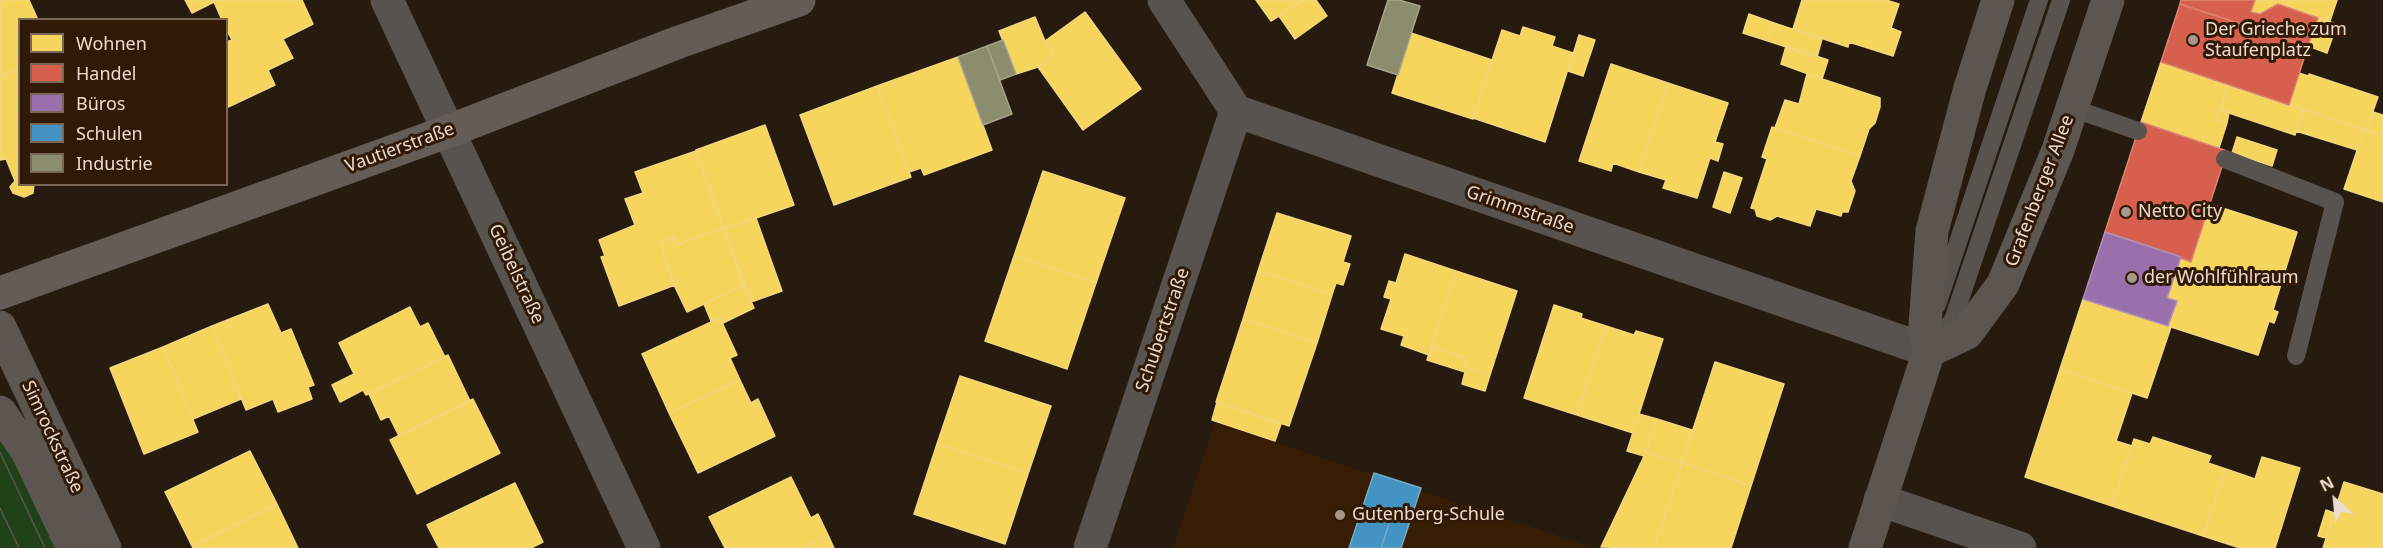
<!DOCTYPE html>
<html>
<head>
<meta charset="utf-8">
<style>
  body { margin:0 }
  #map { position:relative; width:2383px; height:548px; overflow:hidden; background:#271b0f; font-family:"Noto Sans",sans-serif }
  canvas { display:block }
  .legend { position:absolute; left:18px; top:18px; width:210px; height:168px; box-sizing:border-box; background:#311a05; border:2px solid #7b6755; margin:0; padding:8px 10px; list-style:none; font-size:18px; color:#eadbce }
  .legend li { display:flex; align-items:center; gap:12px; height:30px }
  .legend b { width:30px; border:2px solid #7b6755 }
  .north { position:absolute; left:2305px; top:470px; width:60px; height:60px; -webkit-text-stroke:4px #311a05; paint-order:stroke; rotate:333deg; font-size:16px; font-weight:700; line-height:24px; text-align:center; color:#eadbce }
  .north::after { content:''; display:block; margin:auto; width:21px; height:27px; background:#eadbce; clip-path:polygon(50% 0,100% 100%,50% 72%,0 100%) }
</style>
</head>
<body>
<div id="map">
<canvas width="2383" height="548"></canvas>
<ul class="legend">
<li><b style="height:16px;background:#f6d55c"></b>Wohnen</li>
<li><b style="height:16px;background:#d6604d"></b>Handel</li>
<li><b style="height:16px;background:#9970ab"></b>Büros</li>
<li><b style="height:16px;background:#4393c3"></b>Schulen</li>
<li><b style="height:16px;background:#8c8c6e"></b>Industrie</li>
</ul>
<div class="north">N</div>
</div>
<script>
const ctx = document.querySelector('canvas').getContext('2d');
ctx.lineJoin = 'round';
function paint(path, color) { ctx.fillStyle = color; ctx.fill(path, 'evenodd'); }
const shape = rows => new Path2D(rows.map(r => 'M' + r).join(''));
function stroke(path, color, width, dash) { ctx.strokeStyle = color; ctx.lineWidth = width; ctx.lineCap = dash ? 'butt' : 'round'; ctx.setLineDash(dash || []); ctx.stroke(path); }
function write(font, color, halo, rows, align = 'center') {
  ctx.font = font + ' "Noto Sans",sans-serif'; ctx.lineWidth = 6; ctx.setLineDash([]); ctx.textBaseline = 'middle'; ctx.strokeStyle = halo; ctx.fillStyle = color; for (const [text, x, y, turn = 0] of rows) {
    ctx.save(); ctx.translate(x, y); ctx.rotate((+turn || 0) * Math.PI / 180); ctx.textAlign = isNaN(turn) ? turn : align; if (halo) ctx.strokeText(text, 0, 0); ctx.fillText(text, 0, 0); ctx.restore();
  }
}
paint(shape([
  [1215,422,1397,483,1595,548,1173,548]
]), '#371d04');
paint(shape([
  [0,437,10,450,61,548,0,548]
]), '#204218');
const homes = shape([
  [0,0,29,0,38,20,20,20,20,68,0,77,0,0],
  [185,0,218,0,192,13,185,0],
  [218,0,302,0,313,24,283,39,293,58,268,70,275,85,226,108,226,42,232,40,226,29,226,20,222,20,214,2,218,0],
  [1256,0,1304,0,1271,21,1256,0],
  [1304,0,1316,0,1327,16,1295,39,1279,16,1304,0],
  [1802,0,1886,0,1899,4,1891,28,1901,32,1893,56,1849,42,1848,47,1793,29,1802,0],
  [2255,0,2337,0,2330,21,2278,4,2260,14,2251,12,2255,0],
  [1085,12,1141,89,1083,130,1038,67,1055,54,1045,41,1085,12],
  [1749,14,1774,23,1768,41,1743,33,1749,14],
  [1035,17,1045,41,1055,54,1038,67,1016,74,999,31,1035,17],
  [2318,18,2337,24,2327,53,2308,46,2318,18],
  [1774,23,1822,39,1817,57,1768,41,1774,23],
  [1523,27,1555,37,1552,46,1573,53,1545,142,1473,118,1502,30,1520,36,1523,27],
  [1411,33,1492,60,1473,119,1392,93,1411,33],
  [1579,35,1595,40,1583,76,1568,71,1579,35],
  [1786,46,1828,60,1822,79,1781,64,1786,46],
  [958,57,992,150,924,175,921,168,909,172,877,86,958,57],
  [2161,62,2228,85,2216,120,2227,123,2219,148,2141,122,2161,62],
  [1611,64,1668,83,1639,172,1613,163,1611,171,1579,161,1611,64],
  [20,68,20,184,34,184,33,193,24,197,13,193,10,187,15,181,6,159,0,160,0,77,20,68],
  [2299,73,2308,76,2309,74,2378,97,2366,131,2289,105,2299,73],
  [1807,74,1880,98,1880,107,1875,123,1869,129,1860,156,1775,128,1785,100,1799,104,1807,74],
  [1668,83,1728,103,1715,142,1723,144,1718,161,1710,158,1697,198,1663,188,1666,180,1639,172,1668,83],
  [2228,85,2303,110,2295,135,2220,110,2228,85],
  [877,86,911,177,834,205,800,115,877,86],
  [2220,110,2229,112,2227,123,2216,120,2220,110],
  [2303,110,2364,130,2357,150,2296,131,2303,110],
  [2373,112,2383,115,2383,136,2366,131,2373,112],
  [765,125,794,205,724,229,696,150,765,125],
  [1772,127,1860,156,1851,181,1855,191,1848,212,1842,212,1841,216,1816,209,1810,226,1777,216,1770,220,1757,216,1755,209,1751,208,1767,159,1762,157,1772,127],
  [2364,130,2383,136,2383,202,2344,189,2364,130],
  [2237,137,2277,150,2272,166,2232,153,2237,137],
  [696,151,723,228,676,245,674,237,660,242,675,285,619,306,601,257,605,256,599,240,635,225,625,199,643,193,635,172,696,151],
  [1043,171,1125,198,1096,283,1014,256,1043,171],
  [1724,172,1742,178,1730,213,1713,207,1724,172],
  [2210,204,2297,232,2273,310,2278,312,2274,323,2269,321,2258,355,2168,326,2177,301,2167,298,2180,258,2191,262,2210,204],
  [1277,213,1351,236,1343,262,1350,264,1343,285,1336,283,1332,295,1258,271,1277,213],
  [756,218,782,291,751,302,724,229,756,218],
  [723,228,744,285,687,312,674,285,660,242,674,237,676,245,723,228],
  [1405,254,1456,271,1429,355,1401,345,1404,336,1381,329,1391,299,1384,297,1389,281,1396,283,1405,254],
  [1014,256,1096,283,1067,369,985,341,1014,256],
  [1258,271,1332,295,1317,343,1243,319,1258,271],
  [1456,271,1517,291,1490,375,1465,367,1467,359,1431,347,1456,271],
  [744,285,754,308,723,323,720,318,711,321,704,304,744,285],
  [2083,299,2171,327,2147,398,2060,369,2083,299],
  [268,304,281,333,291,329,314,385,308,387,312,399,278,412,273,399,246,410,212,326,268,304],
  [1554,305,1582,314,1581,318,1606,326,1577,415,1524,398,1554,305],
  [410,307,420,327,428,323,445,357,366,395,363,390,340,402,332,385,354,374,339,343,410,307],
  [720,318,737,355,730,358,740,380,669,413,642,354,720,318],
  [1243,319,1317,343,1289,426,1216,402,1243,319],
  [212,326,241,399,193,419,163,347,212,326],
  [1606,326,1634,335,1636,331,1663,339,1633,433,1577,415,1606,326],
  [163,347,198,432,144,454,110,368,163,347],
  [1431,347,1467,359,1465,367,1490,375,1485,391,1462,384,1465,372,1427,360,1431,347],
  [448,355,470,401,399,436,389,416,381,420,369,394,448,355],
  [1715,362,1784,384,1751,486,1682,463,1715,362],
  [2060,369,2132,393,2116,441,2132,446,2112,506,2025,477,2060,369],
  [960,376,1051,406,1028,474,937,444,960,376],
  [740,380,751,403,758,399,775,436,698,473,669,413,740,380],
  [473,399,500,453,417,494,390,440,473,399],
  [1217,402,1281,424,1275,441,1212,420,1217,402],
  [1639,414,1657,419,1644,456,1627,451,1639,414],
  [1657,419,1692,430,1682,463,1646,452,1657,419],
  [2153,437,2211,456,2208,463,2226,469,2203,536,2112,506,2134,439,2150,444,2153,437],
  [937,444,1028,474,1005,544,914,514,937,444],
  [250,451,277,504,192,546,165,492,250,451],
  [1646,452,1682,463,1654,548,1601,547,1646,452],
  [2262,457,2300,468,2275,548,2240,548,2203,536,2226,469,2255,479,2262,457],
  [1682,463,1751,486,1731,548,1654,548,1682,463],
  [791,477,811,518,818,514,828,535,802,548,725,548,709,517,791,477],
  [2344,482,2383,494,2383,548,2323,548,2344,482],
  [515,483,543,542,531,548,439,548,427,525,515,483],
  [277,504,298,548,193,548,192,546,277,504],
  [2326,510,2334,513,2326,538,2318,536,2326,510],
  [828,535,834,548,802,548,828,535]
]);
paint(homes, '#f6d55c');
stroke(homes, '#f2d77e', 1.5);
const shops = shape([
  [2181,0,2255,0,2251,12,2260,14,2278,4,2318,18,2308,46,2180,4,2181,0],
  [2180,4,2308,46,2289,105,2161,62,2180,4],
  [2141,122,2227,151,2191,262,2180,258,2181,257,2105,232,2141,122]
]);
paint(shops, '#d6604d');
stroke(shops, '#dc8574', 1.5);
const offices = shape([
  [2105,232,2181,257,2167,298,2177,301,2168,326,2083,299,2105,232]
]);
paint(offices, '#9970ab');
stroke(offices, '#b190b6', 1.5);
const schools = shape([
  [1374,473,1421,488,1411,518,1393,513,1381,548,1349,548,1374,473],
  [1393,513,1411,518,1401,548,1381,548,1393,513]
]);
paint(schools, '#4393c3');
stroke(schools, '#75a9c6', 1.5);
const industry = shape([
  [1388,0,1399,0,1420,6,1398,75,1367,65,1388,0],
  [1003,40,1016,74,1000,80,987,46,1003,40],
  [987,46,1012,114,983,125,958,57,987,46]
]);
paint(industry, '#8c8c6e');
stroke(industry, '#a8a48b', 1.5);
stroke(shape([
  [2072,108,2138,131],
  [2225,159,2335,202,2296,356],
  [1937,305,2039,0],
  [1937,340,1953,320,2061,0]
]), '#59534f', 18);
stroke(shape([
  [387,0,644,548],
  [1164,0,1236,111,1929,351],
  [1880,500,2020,548],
  [1090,548,1236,111]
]), '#59534f', 33);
stroke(shape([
  [0,327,105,548],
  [1929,351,1967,333,2003,284,2058,150,2108,0],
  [0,412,27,451,73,548],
  [1865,548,1929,351,1925,325,1932,231,1970,88,1998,0]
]), '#5d5550', 33);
stroke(shape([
  [0,293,449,131,679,42,799,0]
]), '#655c56', 33);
stroke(shape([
  [0,452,45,548],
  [0,508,19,548],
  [1855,548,2039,0],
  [1874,548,2061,0]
]), '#5d554e', 1.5);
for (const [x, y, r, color] of [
  [2193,40,6,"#a6988b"],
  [2126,212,6,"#a6988b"],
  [2132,278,6,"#a6988b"],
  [1340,515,6,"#a6988b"]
]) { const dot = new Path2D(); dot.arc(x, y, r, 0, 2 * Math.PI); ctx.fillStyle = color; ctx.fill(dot); stroke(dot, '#311a05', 2); }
write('18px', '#eadbce', '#311a05', [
  ["Der Grieche zum",2205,30],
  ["Staufenplatz",2205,51],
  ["Netto City",2138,212],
  ["der Wohlfühlraum",2144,278],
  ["Gutenberg-Schule",1352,515]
], 'left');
write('18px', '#eadbce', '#311a05', [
  ["Vautierstraße",400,148,-20],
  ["Grafenberger Allee",2040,191,-69],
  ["Grimmstraße",1520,210,19],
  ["Geibelstraße",516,274,65],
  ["Schubertstraße",1163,330,-71],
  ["Simrockstraße",52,437,65]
]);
</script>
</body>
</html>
